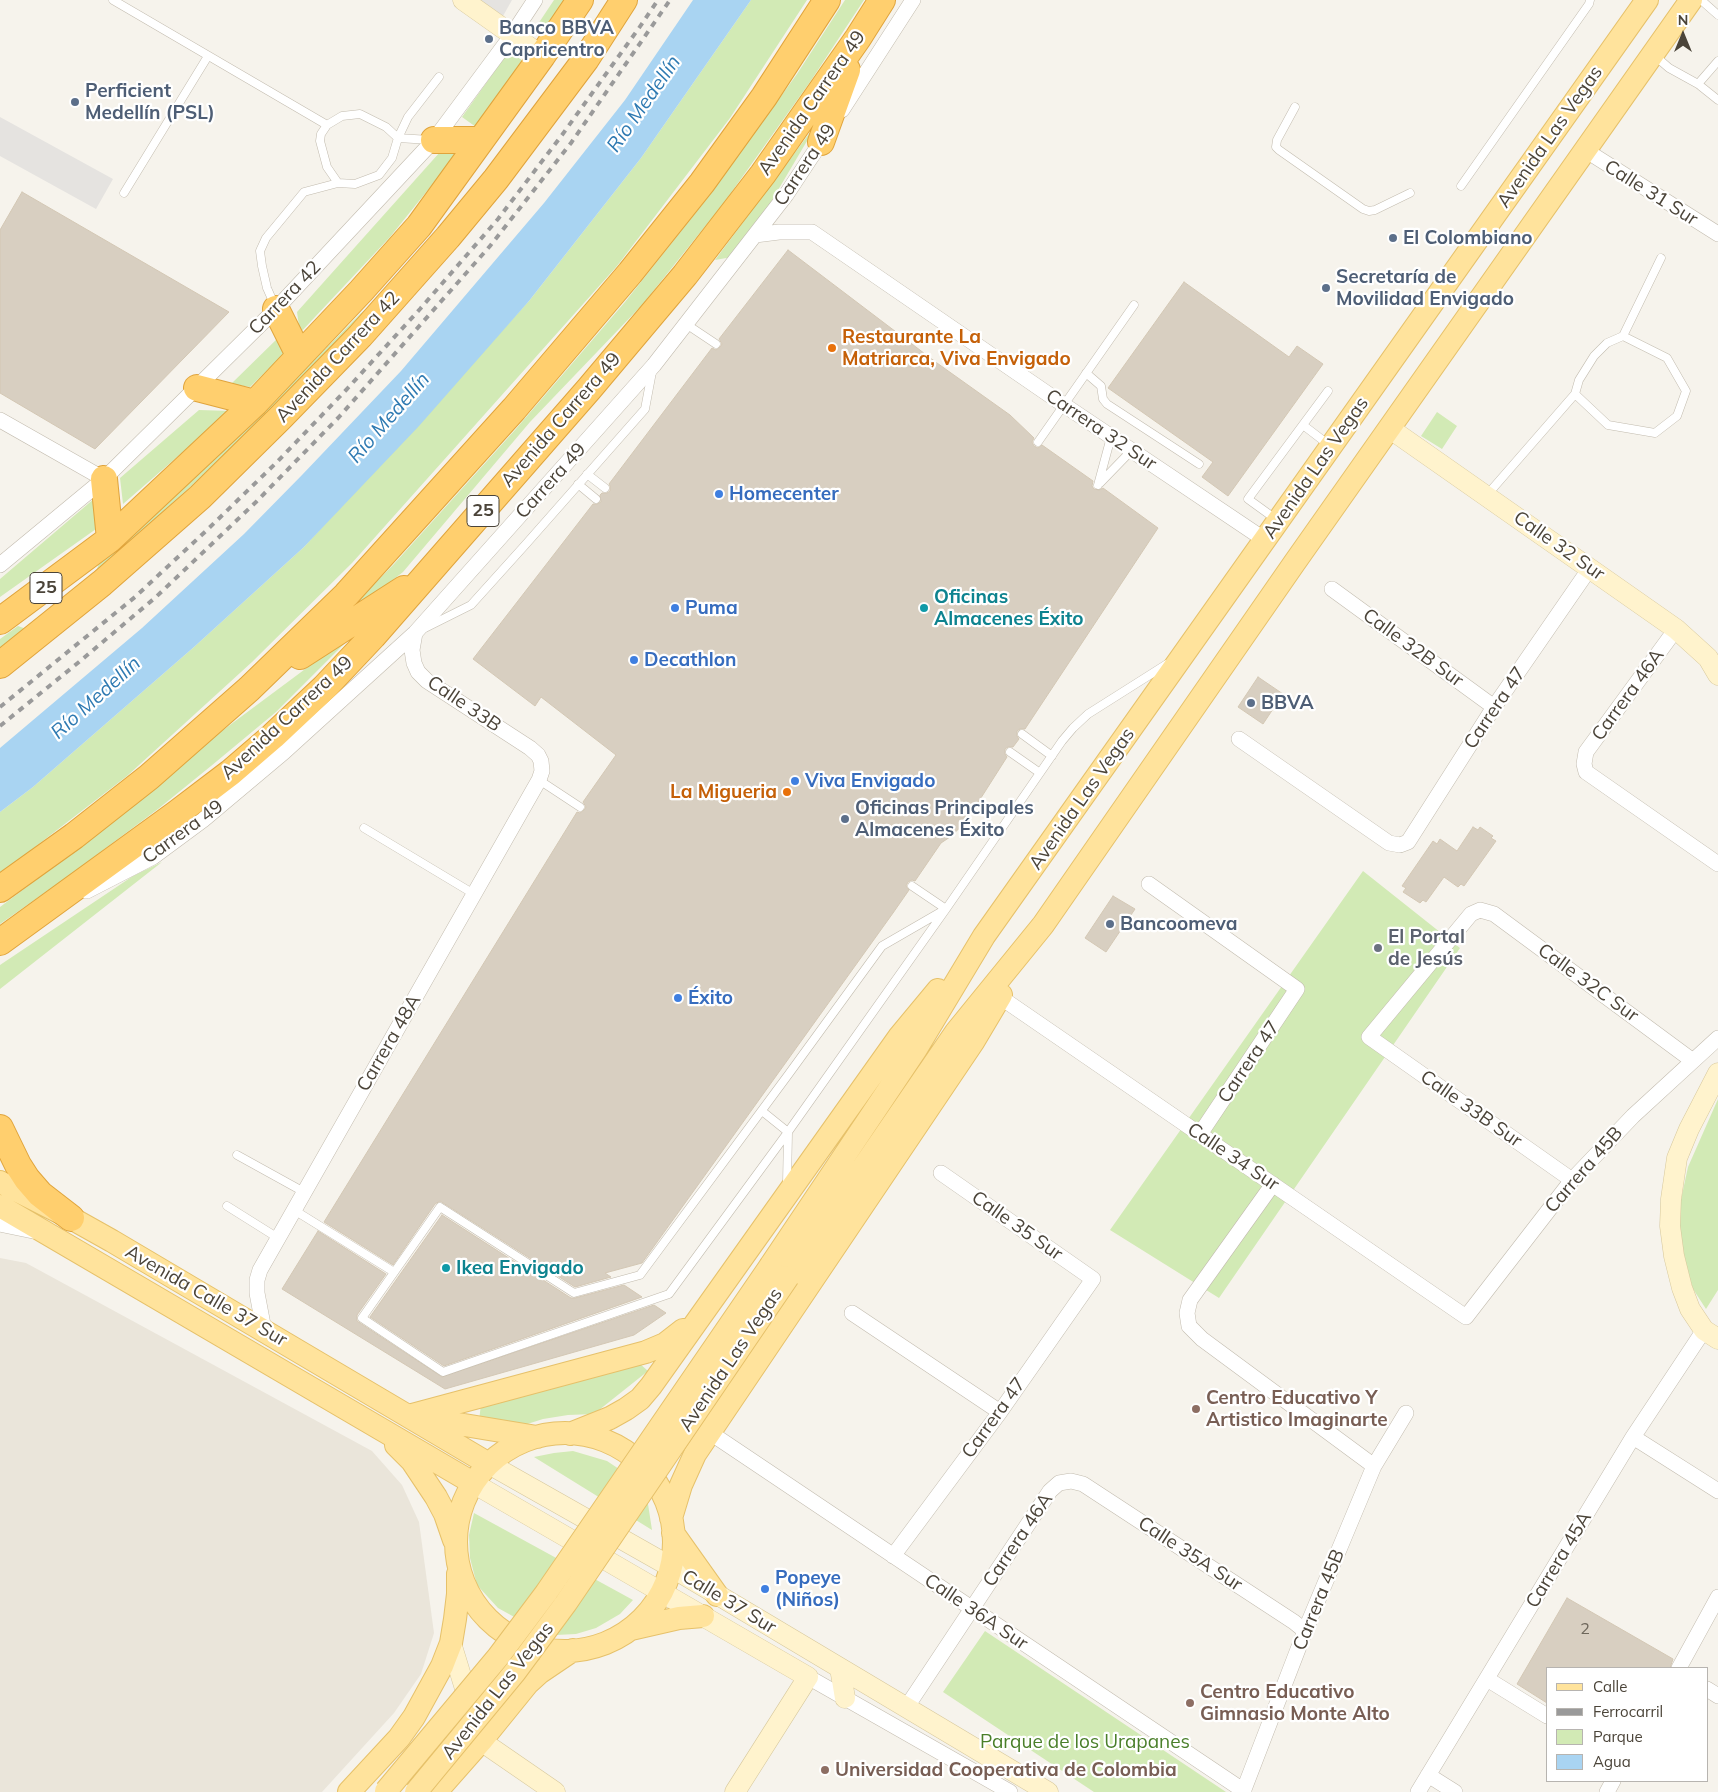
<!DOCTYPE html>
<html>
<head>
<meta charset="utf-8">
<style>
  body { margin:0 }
  #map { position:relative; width:1718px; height:1792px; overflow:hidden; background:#f6f3ec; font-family:Mulish,sans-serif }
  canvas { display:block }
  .legend { position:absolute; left:1546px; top:1667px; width:162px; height:115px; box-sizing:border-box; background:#fff; border:1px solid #b7b4b0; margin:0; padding:6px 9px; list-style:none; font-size:15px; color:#4b4439 }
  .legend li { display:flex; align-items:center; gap:10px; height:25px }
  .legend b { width:25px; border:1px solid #b7b4b0 }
  .north { position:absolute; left:1658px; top:10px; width:50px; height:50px; -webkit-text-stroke:4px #fff; paint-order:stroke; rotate:0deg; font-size:14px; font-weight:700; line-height:20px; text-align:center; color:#4b4439 }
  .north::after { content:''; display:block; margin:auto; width:18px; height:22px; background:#4b4439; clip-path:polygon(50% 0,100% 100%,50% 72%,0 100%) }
</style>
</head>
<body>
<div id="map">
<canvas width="1718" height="1792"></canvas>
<ul class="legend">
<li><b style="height:6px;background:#ffe39c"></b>Calle</li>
<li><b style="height:6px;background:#9a9a9a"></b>Ferrocarril</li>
<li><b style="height:14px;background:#d2eab5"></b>Parque</li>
<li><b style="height:14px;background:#a9d4f2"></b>Agua</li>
</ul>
<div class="north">N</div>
</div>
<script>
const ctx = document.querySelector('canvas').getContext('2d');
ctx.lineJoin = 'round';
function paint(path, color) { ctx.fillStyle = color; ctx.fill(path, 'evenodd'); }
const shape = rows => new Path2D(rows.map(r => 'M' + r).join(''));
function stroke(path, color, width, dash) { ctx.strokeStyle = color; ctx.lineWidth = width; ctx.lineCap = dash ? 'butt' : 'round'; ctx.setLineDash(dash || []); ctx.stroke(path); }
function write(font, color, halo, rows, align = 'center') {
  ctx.font = font + ' Mulish,sans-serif'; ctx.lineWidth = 4.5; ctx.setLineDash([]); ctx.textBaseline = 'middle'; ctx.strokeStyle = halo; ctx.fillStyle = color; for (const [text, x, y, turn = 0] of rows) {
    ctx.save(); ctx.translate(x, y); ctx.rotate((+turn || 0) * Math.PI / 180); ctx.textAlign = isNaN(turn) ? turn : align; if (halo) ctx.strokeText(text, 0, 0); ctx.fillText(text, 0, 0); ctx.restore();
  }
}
paint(shape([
  [0,1258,26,1263,372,1451,402,1485,419,1522,434,1633,421,1674,394,1713,322,1792,0,1792]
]), '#eae5da');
paint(shape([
  [554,0,568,0,552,25,532,33],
  [751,0,807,0,730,118,617,266,352,563,252,662,127,776,0,874,0,812,33,787,194,647,304,547,529,301,641,158],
  [845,0,864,0,810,82,723,204,642,305,530,422,403,572,330,629,394,564,515,430,625,302,709,196,797,74],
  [509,51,523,61,476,127,462,117],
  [820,119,768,207,732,257,715,260],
  [460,150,390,237,300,333,297,312,440,152],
  [382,296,288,394,189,488,96,572,99,563,248,427,360,314],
  [281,335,284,354,250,387,231,384],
  [199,410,230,411,123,504,120,478],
  [1437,412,1457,426,1442,449,1421,436],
  [95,498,96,529,0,597,0,579],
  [18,626,29,630,0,652,0,639],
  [359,629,276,712,211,766,158,809,63,880,0,924,0,907,81,846,199,748],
  [162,862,0,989,0,965,133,876],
  [1363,871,1460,948,1219,1298,1110,1230],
  [1718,1099,1718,1290,1706,1309,1693,1289,1684,1261,1679,1236,1680,1204,1688,1167],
  [639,1363,648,1371,594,1414,568,1415,543,1419,521,1426,479,1421,481,1404],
  [573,1451,607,1461,634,1479,648,1504,652,1530,534,1457,554,1453],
  [474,1513,633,1600,620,1614,596,1628,576,1634,556,1635,527,1624,498,1608,477,1585,470,1558,469,1535],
  [985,1631,1226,1792,1094,1792,943,1692]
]), '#d2eab5');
paint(shape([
  [480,0,512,0,503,16],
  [0,117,113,179,96,209,0,156]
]), '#e5e3e0');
paint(shape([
  [693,0,751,0,641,158,529,301,419,426,304,547,194,647,33,787,0,812,0,748,142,628,244,534,302,475,401,371,544,203,625,100]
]), '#a9d4f2');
const building = shape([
  [22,192,229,312,95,449,0,393,0,230,22,192],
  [788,250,937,363,1010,415,1034,438,1032,442,1034,446,1038,448,1042,445,1093,481,1092,486,1094,489,1099,490,1103,488,1158,528,1025,729,1020,729,1017,731,1017,736,1019,739,1013,747,1008,747,1005,749,1005,754,1007,757,965,823,950,837,941,843,915,881,912,880,908,882,906,886,909,890,893,913,642,1263,605,1273,611,1277,575,1287,440,1201,435,1204,393,1265,324,1222,577,812,580,813,584,810,586,807,583,802,616,755,541,697,535,706,473,659,593,504,597,504,601,502,600,495,602,493,607,493,610,491,610,486,609,484,712,348,716,350,720,347,722,344,719,339,788,250],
  [1184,282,1289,357,1297,346,1323,364,1228,496,1202,477,1213,462,1108,388,1184,282],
  [1258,677,1283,694,1263,724,1238,707,1258,677],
  [1473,827,1478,830,1480,827,1493,836,1491,838,1496,841,1464,886,1461,884,1458,887,1444,877,1426,902,1423,900,1420,903,1403,892,1406,888,1402,886,1433,841,1437,844,1440,839,1457,851,1473,827],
  [1113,896,1135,909,1106,952,1085,938,1113,896],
  [442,1215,571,1298,575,1298,624,1285,642,1297,444,1366,370,1317,442,1215],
  [318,1231,386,1274,357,1315,357,1321,442,1377,654,1305,666,1313,634,1335,445,1389,282,1289,318,1231],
  [1567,1598,1673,1659,1670,1668,1547,1668,1547,1703,1517,1684,1567,1598]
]);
paint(building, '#d8cfc1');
stroke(building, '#d3c7b4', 1);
const lane = shape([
  [113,0,327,125,342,116,360,114,386,127,398,138,430,140],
  [1701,0,1718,15],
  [1654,55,1669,68,1698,84,1718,100],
  [1698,84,1718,61],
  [1295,107,1277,140,1276,147,1279,150,1363,209,1369,211,1375,210,1410,193],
  [327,125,321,134,320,141,327,167,338,183],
  [1461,186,1589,4,1590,0],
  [124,193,208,56],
  [275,306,267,288,262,266,260,251,266,238,304,192,338,183,355,184,379,175,392,158,398,138,408,117,439,77],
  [686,324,716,344],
  [1086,373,1101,386,1103,399,1107,404,1199,464],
  [1575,394,1579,380,1594,356,1607,343,1623,336],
  [1303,425,1329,445],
  [1038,442,1134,305],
  [587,474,605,488],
  [1100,483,1132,450],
  [578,484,596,499],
  [1098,485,1111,437],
  [1487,495,1575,394,1608,425,1655,433,1677,416,1686,391,1667,358,1623,336,1661,258],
  [1277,520,1248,499,1328,391],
  [425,628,471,605,526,544,645,409,652,372],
  [1022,734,1052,756],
  [1010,752,1040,773],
  [539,780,580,807],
  [364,828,474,894],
  [912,886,946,909,882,946,788,1075,640,1275,574,1293,440,1207,362,1318,443,1372,669,1294,788,1132,946,909,1062,741,1073,728,1088,714,1167,664],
  [762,1111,788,1132,787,1184],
  [237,1155,304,1192],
  [227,1206,278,1238],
  [294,1210,394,1272]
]);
const street = shape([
  [842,110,913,0],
  [1585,150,1718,234],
  [755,235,779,232,812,232,1064,405,1265,540],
  [0,420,104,479],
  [0,565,104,479,276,309,434,140,512,35,535,0],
  [1332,589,1494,707],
  [1676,629,1586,752,1584,764,1586,772,1718,864],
  [1239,739,1389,843,1400,845,1408,842,1494,707,1590,568],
  [1149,884,1297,989,1200,1134],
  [87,891,153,857,203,820,284,752,415,633,654,365,786,195,825,136],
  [1000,997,1466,1317,1572,1180,1633,1116,1718,1038],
  [1572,1180,1369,1037,1471,914,1480,910,1494,914,1693,1061],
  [1273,1184,1190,1300,1187,1313,1189,1326,1202,1339,1374,1466],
  [0,1224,33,1231],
  [852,1313,1000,1412],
  [264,1330,257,1293,257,1280,260,1270,539,780,542,771,541,761,538,755,530,748,427,681,418,672,414,663,412,650,415,633],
  [709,1432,1244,1791],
  [1633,1437,1718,1491],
  [893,1556,1000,1412,1093,1279,941,1173],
  [1679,1668,1718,1597],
  [808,1677,1010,1792],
  [1487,1679,1547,1716],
  [1707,1689,1718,1696],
  [906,1708,1050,1491,1059,1483,1071,1481,1083,1484,1294,1622,1305,1631],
  [1428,1775,1455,1792],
  [1243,1792,1305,1631,1374,1466,1406,1413],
  [1418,1792,1633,1437,1704,1330],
  [1607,1792,1613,1781]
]);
const secondary = shape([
  [463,0,542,56],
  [1389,428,1676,629,1708,658,1718,675],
  [1718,1073,1689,1129,1677,1158,1671,1199,1670,1226,1674,1256,1682,1288,1690,1309,1704,1330,1718,1339],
  [489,1464,671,1567,1048,1792],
  [473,1483,808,1677,735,1792],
  [451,1643,481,1741,555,1792],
  [840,1668,845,1698]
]);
const primary = shape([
  [0,1182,71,1218,112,1241,489,1464],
  [0,1206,473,1483],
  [771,1265,916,1049,984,936,1647,0],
  [788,1277,956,1032,1043,925,1295,562,1691,0],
  [408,1416,646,1352,665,1344,683,1330],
  [422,1418,537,1437],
  '456 1542a109 109 0 1 1 218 0a109 109 0 1 1-218 0Z',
  [570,1434,610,1418,626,1409,640,1399,651,1386,899,1037,938,990],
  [396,1445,412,1461,436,1497,445,1514,454,1540],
  [671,1518,681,1485,695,1454,973,1042,1001,995],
  [673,1533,717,1595],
  [631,1629,679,1618,703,1616],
  [349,1792,399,1738,414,1717,442,1666,451,1643,455,1619,458,1594,458,1574],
  [436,1792,481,1741,528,1683,539,1673,573,1650]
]);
const highway = shape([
  [434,140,480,140],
  [821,142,847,70],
  [276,309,299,355],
  [197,388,255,403],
  [104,479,110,539],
  [0,621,110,539,255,403,361,291,419,226,542,56,580,0],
  [300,656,404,589],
  [0,665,102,583,200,497,280,418,360,336,448,237,496,179,586,59,624,0],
  [0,889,74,836,149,777,249,689,346,595,514,409,630,273,702,183,764,97,827,0],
  [0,942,176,814,230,773,273,736,324,688,373,636,589,389,685,275,763,174,858,38,882,0],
  [0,1128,18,1165,27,1179,40,1194,71,1218]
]);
stroke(lane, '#c2bbae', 9);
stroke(street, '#c2bbae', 16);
stroke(secondary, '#d6c79b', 21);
stroke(primary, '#e6c16a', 24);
stroke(highway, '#e0a43c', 28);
stroke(lane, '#fff', 8);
stroke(street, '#fff', 15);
stroke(secondary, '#fff3cd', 20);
stroke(primary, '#ffe39c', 22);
stroke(highway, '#ffcf6e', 26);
stroke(shape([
  [0,707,135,597,207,530,277,462,347,389,420,309,498,219,562,135,639,28,658,0],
  [0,726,79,662,156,597,256,502,339,417,490,246,571,143,670,0]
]), '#9a9a9a', 4, [6, 6]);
const primaryBridge = shape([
  [386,1791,498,1657,546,1593,771,1265],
  [416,1792,515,1672,566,1603,788,1277]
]);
stroke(primaryBridge, '#e6c16a', 24, []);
stroke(primaryBridge, '#ffe39c', 22);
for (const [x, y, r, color] of [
  [489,39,5,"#5c6f8a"],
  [75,102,5,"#5c6f8a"],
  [1393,238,5,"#5c6f8a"],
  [1326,288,5,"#5c6f8a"],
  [832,348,5,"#e8710a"],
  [719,494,5,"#3f7fe0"],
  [675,608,5,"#3f7fe0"],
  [924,608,5,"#0f9aa8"],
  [634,660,5,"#3f7fe0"],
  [1251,703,5,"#5c6f8a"],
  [795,781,5,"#3f7fe0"],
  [787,792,5,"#e8710a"],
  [845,819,5,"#5c6f8a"],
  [1110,924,5,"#5c6f8a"],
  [1378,948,5,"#6b7280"],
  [678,998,5,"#3f7fe0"],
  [446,1268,5,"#0f9aa8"],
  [1196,1409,5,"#8d6e63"],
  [765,1589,5,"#3f7fe0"],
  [1190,1703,5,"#8d6e63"],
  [825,1770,5,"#8d6e63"]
]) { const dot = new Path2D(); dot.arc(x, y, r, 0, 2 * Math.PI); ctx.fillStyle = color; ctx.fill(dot); stroke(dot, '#fff', 2); }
write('16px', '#6e675b', null, [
  ["2",1585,1629]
]);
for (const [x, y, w] of [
  [483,511,32],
  [46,588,32]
]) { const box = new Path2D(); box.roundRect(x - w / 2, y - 15.5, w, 31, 4); ctx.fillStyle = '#fff'; ctx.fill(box); stroke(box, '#4b4439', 1); }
write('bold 18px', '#4b4439', null, [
  ["25",483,511],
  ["25",46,588]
]);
write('bold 19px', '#4e5e75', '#fff', [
  ["Banco BBVA",499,28],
  ["Capricentro",499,50],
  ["Perficient",85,91],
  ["Medellín (PSL)",85,113],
  ["El Colombiano",1403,238],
  ["Secretaría de",1336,277],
  ["Movilidad Envigado",1336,299],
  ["BBVA",1261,703],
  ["Oficinas Principales",855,808],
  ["Almacenes Éxito",855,830],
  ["Bancoomeva",1120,924]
], 'left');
write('19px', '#4b4439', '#fff', [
  ["Avenida Carrera 49",812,103,-55],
  ["Avenida Las Vegas",1550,137,-55],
  ["Carrera 49",805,165,-56],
  ["Calle 31 Sur",1651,193,32],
  ["Carrera 42",285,298,-46],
  ["Avenida Carrera 42",338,357,-47],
  ["Avenida Carrera 49",561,420,-49],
  ["Carrera 32 Sur",1101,430,34],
  ["Avenida Las Vegas",1316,468,-55],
  ["Carrera 49",551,481,-48],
  ["Calle 32 Sur",1559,546,35],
  ["Calle 32B Sur",1413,648,36],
  ["Carrera 46A",1628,695,-54],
  ["Calle 33B",464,704,34],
  ["Carrera 47",1495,708,-56],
  ["Avenida Carrera 49",287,718,-43],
  ["Avenida Las Vegas",1082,799,-55],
  ["Carrera 49",183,832,-36],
  ["Calle 32C Sur",1588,983,36],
  ["Carrera 48A",389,1043,-60],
  ["Carrera 47",1249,1062,-56],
  ["Calle 33B Sur",1471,1109,35],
  ["Calle 34 Sur",1233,1157,34],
  ["Carrera 45B",1584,1170,-49],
  ["Calle 35 Sur",1017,1226,35],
  ["Avenida Calle 37 Sur",206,1296,30],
  ["Avenida Las Vegas",731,1360,-56],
  ["Carrera 47",994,1418,-54],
  ["Carrera 46A",1018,1540,-56],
  ["Calle 35A Sur",1190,1554,33],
  ["Carrera 45A",1559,1560,-59],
  ["Carrera 45B",1319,1600,-68],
  ["Calle 37 Sur",729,1602,31],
  ["Calle 36A Sur",976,1612,34],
  ["Avenida Las Vegas",498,1691,-52]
]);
write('bold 19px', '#c56008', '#fff', [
  ["Restaurante La",842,337],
  ["Matriarca, Viva Envigado",842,359],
  ["La Migueria",777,792,"right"]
], 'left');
write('bold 19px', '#366cbe', '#fff', [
  ["Homecenter",729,494],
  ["Puma",685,608],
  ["Decathlon",644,660],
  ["Viva Envigado",805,781],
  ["Éxito",688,998],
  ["Popeye",775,1578],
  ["(Niños)",775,1600]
], 'left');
write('bold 19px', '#0d838f', '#fff', [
  ["Oficinas",934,597],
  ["Almacenes Éxito",934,619],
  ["Ikea Envigado",456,1268]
], 'left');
write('bold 19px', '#5b616d', '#fff', [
  ["El Portal",1388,937],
  ["de Jesús",1388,959]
], 'left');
write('bold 19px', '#785e54', '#fff', [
  ["Centro Educativo Y",1206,1398],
  ["Artistico Imaginarte",1206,1420],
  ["Centro Educativo",1200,1692],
  ["Gimnasio Monte Alto",1200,1714],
  ["Universidad Cooperativa de Colombia",835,1770]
], 'left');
write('19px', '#4a7f2a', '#fff', [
  ["Parque de los Urapanes",1085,1742]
]);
write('italic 20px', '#2e7ab2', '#fff', [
  ["Río Medellín",644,104,-55],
  ["Río Medellín",389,418,-49],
  ["Río Medellín",96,698,-42]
]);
</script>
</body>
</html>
